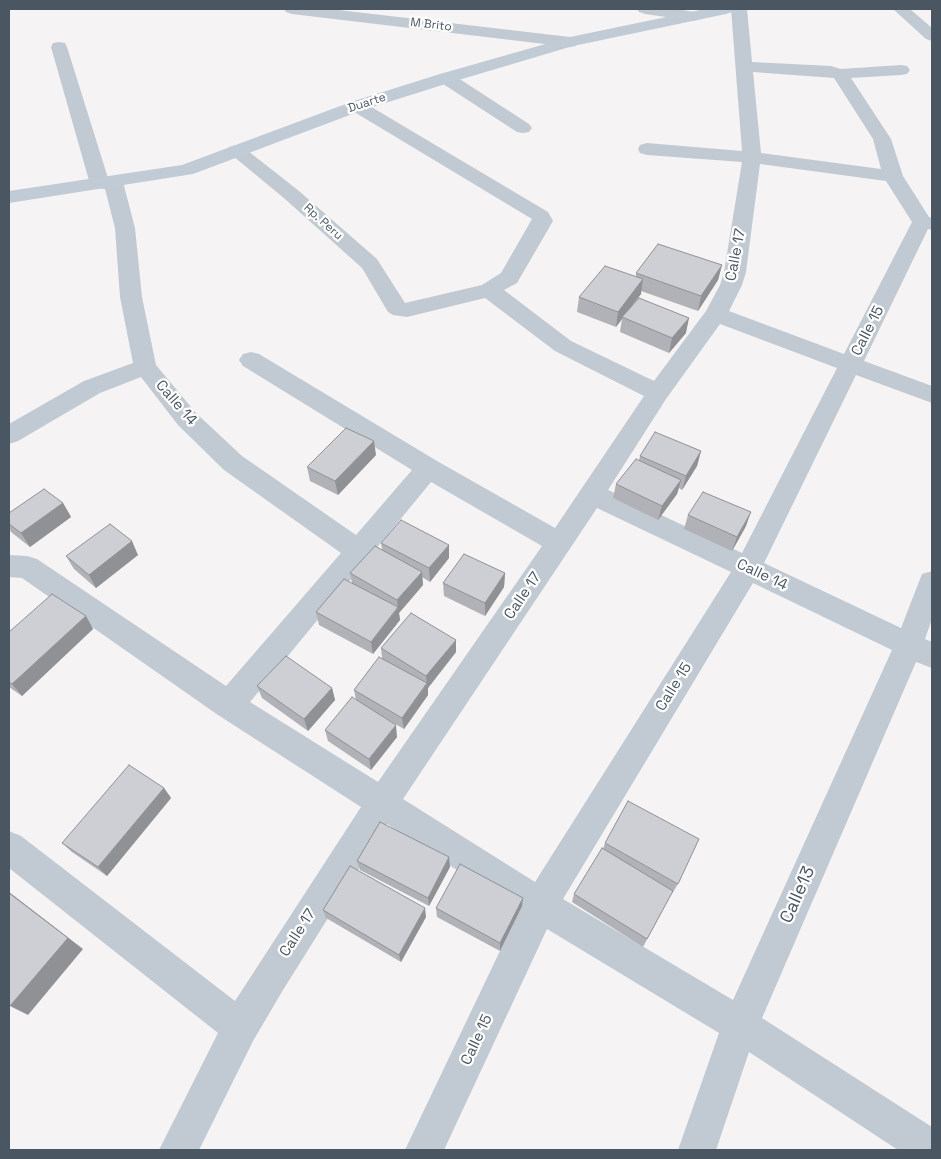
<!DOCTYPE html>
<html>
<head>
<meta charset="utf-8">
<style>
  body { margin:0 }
  #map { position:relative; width:941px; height:1159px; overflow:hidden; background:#f5f3f3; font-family:"Space Grotesk",sans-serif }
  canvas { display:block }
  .frame { position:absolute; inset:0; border:10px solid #4a5661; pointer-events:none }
</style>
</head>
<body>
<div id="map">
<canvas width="941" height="1159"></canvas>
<div class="frame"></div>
</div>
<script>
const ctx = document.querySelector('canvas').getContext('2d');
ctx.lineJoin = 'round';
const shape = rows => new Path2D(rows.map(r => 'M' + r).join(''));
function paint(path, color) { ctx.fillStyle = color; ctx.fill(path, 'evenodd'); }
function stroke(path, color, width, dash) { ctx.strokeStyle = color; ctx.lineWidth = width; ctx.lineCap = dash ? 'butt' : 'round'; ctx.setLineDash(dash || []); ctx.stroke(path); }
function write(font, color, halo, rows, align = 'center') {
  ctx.font = font + ' "Space Grotesk",sans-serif'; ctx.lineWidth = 4.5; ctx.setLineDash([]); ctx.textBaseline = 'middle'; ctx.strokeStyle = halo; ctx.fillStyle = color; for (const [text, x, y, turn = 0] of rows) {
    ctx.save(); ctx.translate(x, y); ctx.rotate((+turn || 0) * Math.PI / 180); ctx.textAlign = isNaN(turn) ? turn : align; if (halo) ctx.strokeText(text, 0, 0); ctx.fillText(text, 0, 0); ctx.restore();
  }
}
paint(shape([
  [284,9,330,9,570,37,576,38,578,42,576,46,570,47,292,14,286,12,284,9],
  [637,9,677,9,700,13,702,16,700,19,694,21,645,14,639,12,637,9],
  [731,9,747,9,752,62,831,66,841,69,901,65,907,66,910,70,907,74,901,75,851,78,891,139,903,176,929,217,932,218,932,230,928,229,864,361,932,386,932,403,856,375,764,563,901,628,922,574,932,571,932,619,925,639,932,642,932,668,916,662,762,1018,932,1127,932,1150,898,1150,749,1052,716,1150,678,1150,719,1033,547,929,444,1150,405,1150,519,911,387,824,283,990,253,1041,199,1150,159,1150,218,1033,9,868,9,831,21,836,235,1001,361,807,218,715,22,578,9,577,9,555,27,556,37,559,226,686,341,553,224,470,178,425,141,377,100,393,18,441,9,444,9,424,84,381,133,363,120,297,115,228,105,189,93,188,90,184,51,47,53,43,59,42,65,43,67,47,108,178,120,178,123,182,135,228,142,297,156,365,196,413,242,456,356,535,412,470,243,366,239,360,243,354,251,352,259,354,437,461,555,528,644,396,555,351,485,298,407,317,393,315,388,312,362,268,285,199,227,151,229,147,236,145,243,147,299,191,377,259,405,303,482,285,501,273,532,219,351,110,348,106,351,102,357,101,363,102,548,212,553,221,517,283,504,290,571,341,654,381,706,311,720,285,724,272,742,162,647,155,640,153,638,149,640,145,647,143,742,151,731,9],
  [753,72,834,78,873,139,881,169,761,153,753,72],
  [760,164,886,181,912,222,844,354,729,311,742,285,746,272,760,164],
  [720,324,837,368,742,553,608,490,666,399,720,324],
  [431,482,542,546,378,782,250,702,431,482],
  [597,508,731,572,535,882,403,799,597,508],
  [753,583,892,650,733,1000,563,899,753,583],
  [893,9,910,9,932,28,932,41,926,39,893,9],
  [446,73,452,74,529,124,532,128,529,132,523,133,517,132,440,82,437,78,440,74,446,73]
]), '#c1cad2');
paint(shape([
  [705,9,734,9,732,12,726,14,573,46,452,82,363,110,193,174,9,203,9,191,182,165,351,102,440,74,570,37,705,9]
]), '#c1cbd6');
paint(shape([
  [722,265,718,280,698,311,641,291,641,294,631,307,686,333,669,353,620,332,622,319,616,327,577,312,579,297,636,277,636,273],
  [701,451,697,466,682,490,679,488,677,494,658,520,613,498,616,484,639,460,640,456],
  [376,455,338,495,310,481,307,467],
  [63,503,71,517,30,547,11,532,9,528,9,513],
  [688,515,746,526,732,551,684,529],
  [381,543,449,545,449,558,430,582,422,577,423,585,399,613,400,620,373,654,319,625,316,612,352,583,350,573,382,549],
  [138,555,96,588,74,569,66,556],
  [505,573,504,587,485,616,444,596,443,583],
  [86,616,93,629,22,696,9,687,9,632],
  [381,648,456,652,428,688,428,695,404,729,383,717,397,737,371,770,328,741,325,730,356,700,354,690,382,658],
  [257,686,332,688,335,700,308,731,262,698],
  [164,788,171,798,107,876,72,852,62,843],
  [605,843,678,884,673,892,672,892,643,947,572,902,574,894,603,849],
  [357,861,450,867,429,906,360,870],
  [522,906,500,951,437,917,436,908],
  [323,910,426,917,401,962,326,918]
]), '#b0b2b7');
paint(shape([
  [722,265,718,280,698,311,701,296],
  [643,279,641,294,623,317,622,317,622,319,616,327,618,312],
  [689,318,686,333,669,353,672,338],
  [374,441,376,455,338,495,335,481],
  [701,451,697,466,682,490,686,476],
  [681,480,677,494,658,520,662,506],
  [63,503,71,517,30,547,21,533],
  [751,512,746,526,732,551,737,537],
  [132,541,138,555,96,588,89,575],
  [449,545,449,558,430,582,429,568],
  [422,572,423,585,399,613,400,620,373,654,371,642,398,608,397,600],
  [505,573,504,587,485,616,485,603],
  [86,616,93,629,22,696,12,684],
  [456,640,456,652,428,688,428,695,404,729,402,718,427,684,426,676],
  [332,688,335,700,308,731,304,719],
  [396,725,397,737,371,770,369,759],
  [164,788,171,798,107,876,98,867],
  [449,857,450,867,429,906,428,898],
  [9,892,83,949,28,1015,10,1006],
  [523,898,522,906,500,951,500,943],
  [425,908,426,917,401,962,399,955]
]), '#909195');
const building = shape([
  [658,244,722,265,701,296,636,273,658,244],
  [605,266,643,279,618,312,579,297,605,266],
  [639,298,689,318,672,338,622,317,639,298],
  [346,428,374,441,335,481,307,467,346,428],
  [655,432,701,451,686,476,640,456,655,432],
  [636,459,681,480,662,506,616,484,636,459],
  [44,489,63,503,21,533,9,524,9,513,44,489],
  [703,492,751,512,737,537,688,515,703,492],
  [401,520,449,545,429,568,381,543,401,520],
  [110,524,132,541,89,575,66,556,110,524],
  [375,546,422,572,397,600,350,573,375,546],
  [464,554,505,573,485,603,443,583,464,554],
  [344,579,398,607,371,642,316,612,344,579],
  [52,594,86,616,12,684,9,682,9,632,52,594],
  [411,613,456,640,426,676,381,648,411,613],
  [286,656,332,688,304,719,257,686,286,656],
  [379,657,427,683,402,718,354,690,379,657],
  [352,697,396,725,369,759,325,730,352,697],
  [129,765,164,788,98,867,62,843,129,765],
  [628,801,699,839,678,884,605,843,628,801],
  [380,822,449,857,428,898,357,861,380,822],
  [602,848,673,891,647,939,574,894,602,848],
  [460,864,523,898,500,943,436,908,460,864],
  [350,866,425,908,399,955,323,910,350,866],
  [9,893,68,938,10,1006,9,1005,9,893]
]);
paint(building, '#cdcfd5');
stroke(building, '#909195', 1);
write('12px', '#4a5661', '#fff', [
  ["M Brito",431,25,7],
  ["Duarte",367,103,-18],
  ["Rp. Peru",323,222,42]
]);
write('15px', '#4a5661', '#fff', [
  ["Calle 17",736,255,-79],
  ["Calle 15",868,331,-63],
  ["Calle 14",176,403,49],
  ["Calle 14",762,575,25],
  ["Calle 17",523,596,-56],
  ["Calle 15",674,687,-58],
  ["Calle 17",298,933,-57],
  ["Calle 15",477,1040,-65]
]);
write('18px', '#4a5661', '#fff', [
  ["Calle13",798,895,-66]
]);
</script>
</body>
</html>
